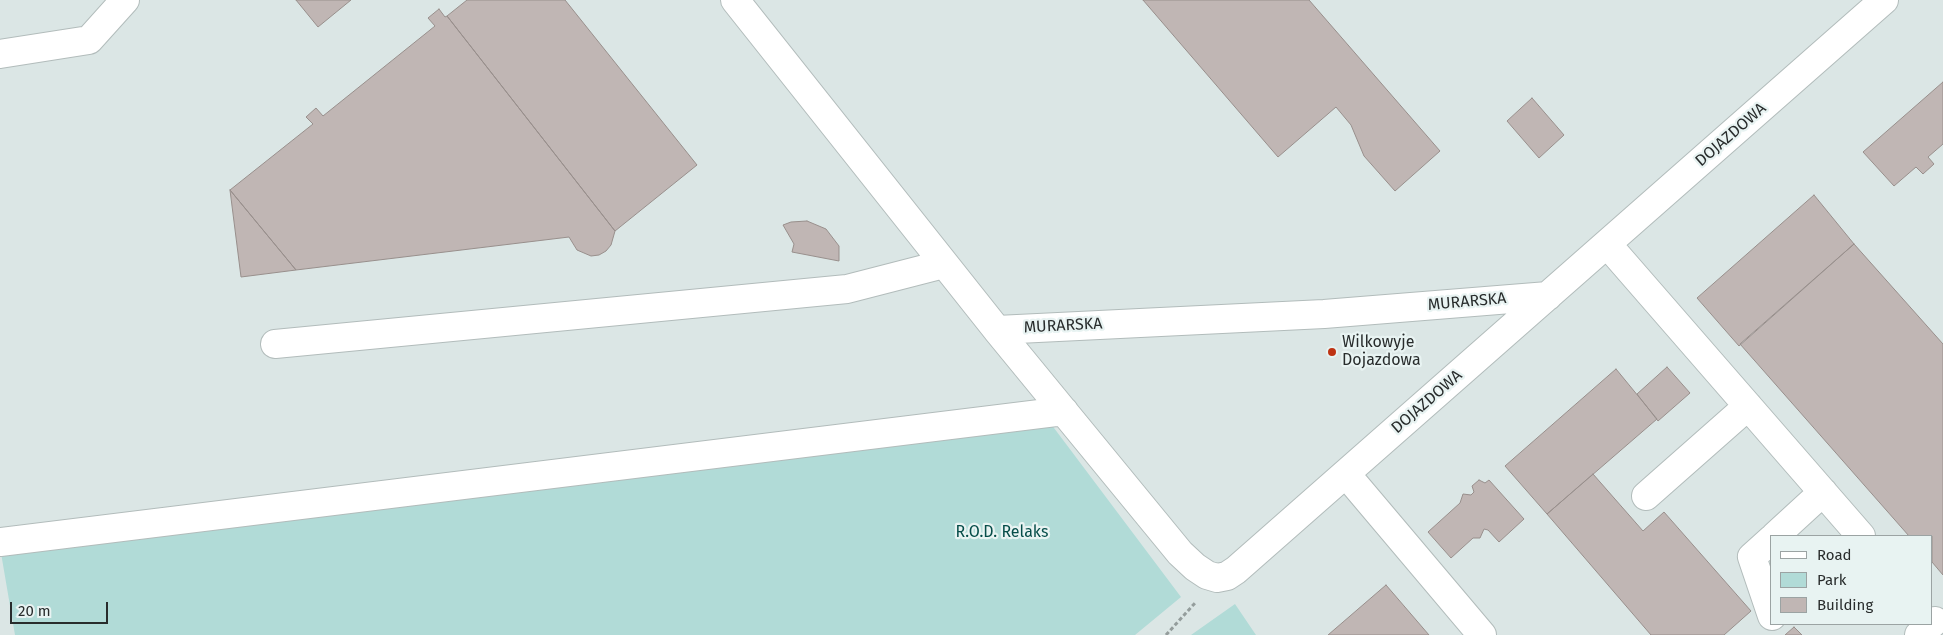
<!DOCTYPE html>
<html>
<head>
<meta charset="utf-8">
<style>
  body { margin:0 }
  #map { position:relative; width:1943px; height:635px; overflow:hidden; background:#dbe6e5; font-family:"Fira Sans",sans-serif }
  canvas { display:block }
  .legend { position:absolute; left:1770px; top:535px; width:162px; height:90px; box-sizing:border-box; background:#e8f3f2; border:1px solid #9ba3a3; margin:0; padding:6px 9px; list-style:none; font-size:15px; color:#282c2c }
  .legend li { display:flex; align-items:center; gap:10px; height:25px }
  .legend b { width:25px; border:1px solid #9ba3a3 }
  .scale { position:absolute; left:10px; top:602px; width:98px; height:22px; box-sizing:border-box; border:2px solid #282c2c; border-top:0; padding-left:6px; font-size:15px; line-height:18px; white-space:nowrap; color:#282c2c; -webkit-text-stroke:4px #e8f3f2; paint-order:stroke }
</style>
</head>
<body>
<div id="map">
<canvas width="1943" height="635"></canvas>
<ul class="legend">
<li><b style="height:6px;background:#fff"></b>Road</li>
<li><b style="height:14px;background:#b1dbd7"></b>Park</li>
<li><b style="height:14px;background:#c0b6b4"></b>Building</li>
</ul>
<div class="scale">20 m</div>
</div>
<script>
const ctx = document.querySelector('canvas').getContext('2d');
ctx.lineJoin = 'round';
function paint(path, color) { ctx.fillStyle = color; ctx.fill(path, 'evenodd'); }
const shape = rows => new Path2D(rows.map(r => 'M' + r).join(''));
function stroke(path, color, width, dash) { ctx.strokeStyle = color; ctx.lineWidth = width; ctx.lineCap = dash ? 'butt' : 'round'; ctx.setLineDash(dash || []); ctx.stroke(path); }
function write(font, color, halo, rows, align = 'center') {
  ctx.font = font + ' "Fira Sans",sans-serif'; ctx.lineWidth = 4.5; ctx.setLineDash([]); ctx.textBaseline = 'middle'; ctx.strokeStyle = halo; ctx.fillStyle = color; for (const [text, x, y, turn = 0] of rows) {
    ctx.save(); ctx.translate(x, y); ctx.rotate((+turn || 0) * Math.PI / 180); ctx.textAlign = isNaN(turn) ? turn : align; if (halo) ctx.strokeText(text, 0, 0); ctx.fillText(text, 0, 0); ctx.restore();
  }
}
paint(shape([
  [1051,424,1181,597,1135,635,15,635,1,553],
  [1235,604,1256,635,1191,635]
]), '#b1dbd7');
const building = shape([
  [296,0,351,0,318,27,296,0],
  [467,0,565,0,697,165,615,231,447,16,467,0],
  [1143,0,1309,0,1440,151,1395,191,1364,156,1351,125,1336,107,1278,157,1143,0],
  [439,9,445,17,447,16,615,231,611,245,606,251,599,255,591,256,577,250,569,237,296,270,230,190,313,124,306,117,316,108,323,116,435,26,428,18,439,9],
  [1943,82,1943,144,1928,157,1934,164,1923,174,1916,167,1894,186,1863,152,1943,82],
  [1532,98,1564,135,1539,158,1507,121,1532,98],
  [230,190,296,270,241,277,230,190],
  [1814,195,1854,244,1739,346,1697,298,1814,195],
  [807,221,826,229,839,246,839,261,792,252,794,244,783,225,791,222,807,221],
  [1854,244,1943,344,1943,575,1932,562,1932,536,1909,536,1740,344,1854,244],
  [1667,367,1690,393,1658,421,1637,394,1667,367],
  [1616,369,1657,419,1547,514,1505,466,1616,369],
  [1593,474,1643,531,1664,512,1751,611,1724,635,1651,635,1547,514,1593,474],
  [1479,480,1485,483,1489,480,1524,519,1499,542,1488,530,1484,529,1480,538,1473,538,1451,558,1428,532,1460,503,1463,494,1471,495,1474,492,1472,486,1479,480],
  [1386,585,1429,635,1328,635,1386,585],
  [1794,627,1802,635,1785,635,1794,627]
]);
paint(building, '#c0b6b4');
stroke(building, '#988f8c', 1);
const minor = shape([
  [735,0,997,330,1324,314,1548,296],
  [0,54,89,40,125,0],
  [1607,244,1861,536],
  [997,330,1180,553,1195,567,1207,575,1217,578,1227,576,1236,570,1884,0],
  [275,344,847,289,944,264],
  [1346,474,1482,635],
  [1646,496,1748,406],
  [1775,536,1823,492],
  [1772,539,1752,557,1772,616],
  [0,542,1064,411],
  [1919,635,1935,621]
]);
stroke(minor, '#b2bcbb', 30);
stroke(shape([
  [1166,635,1195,603]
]), '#949d9c', 3, [4, 2.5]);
stroke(minor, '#fff', 28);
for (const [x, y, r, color] of [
  [1332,352,5,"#be3313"]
]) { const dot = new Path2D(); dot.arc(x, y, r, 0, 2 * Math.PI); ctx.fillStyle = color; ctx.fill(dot); stroke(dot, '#e8f3f2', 2); }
write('16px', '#282c2c', '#e8f3f2', [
  ["DOJAZDOWA",1731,135,-41],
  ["MURARSKA",1467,302,-5],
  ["MURARSKA",1063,326,-3],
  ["DOJAZDOWA",1427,402,-41]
]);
write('16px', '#282c2c', '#e8f3f2', [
  ["Wilkowyje",1342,343],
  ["Dojazdowa",1342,361]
], 'left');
write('16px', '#064d49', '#e8f3f2', [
  ["R.O.D. Relaks",1002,533]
]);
</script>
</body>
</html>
